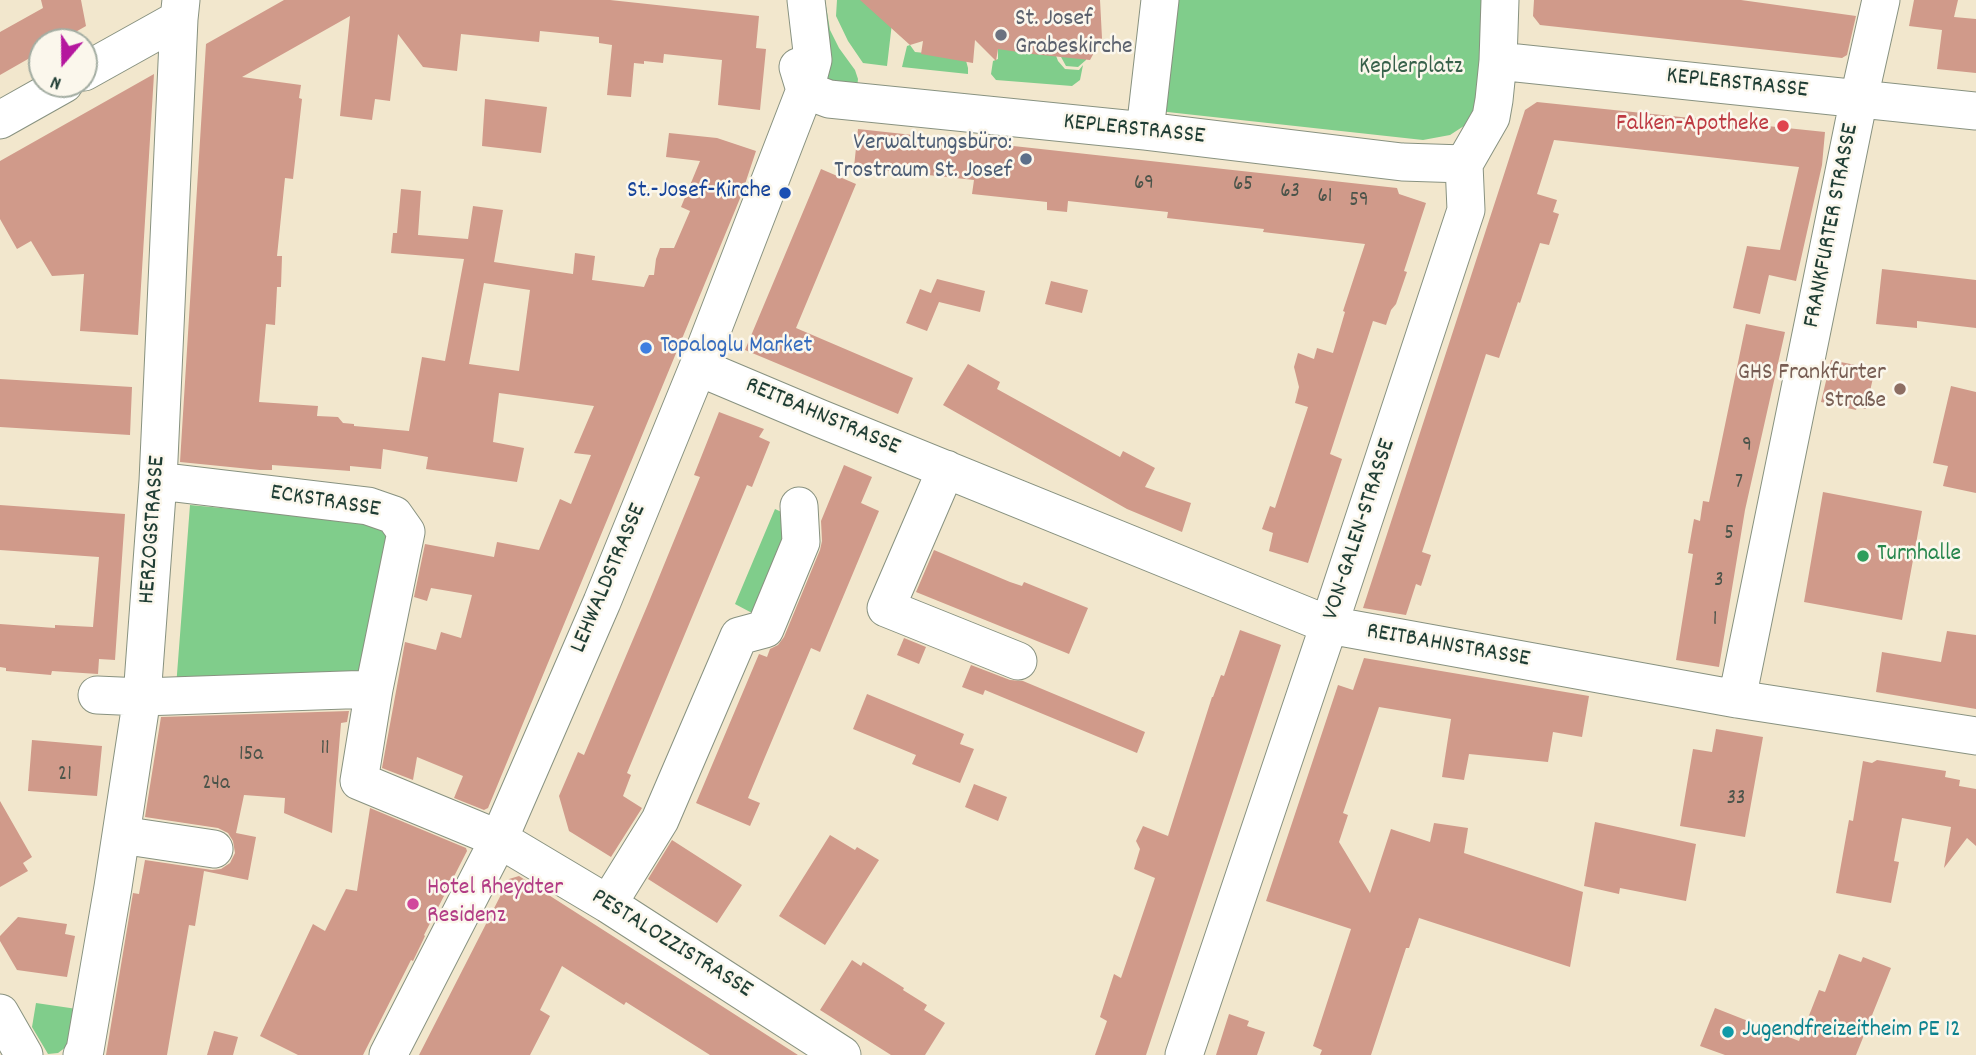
<!DOCTYPE html>
<html>
<head>
<meta charset="utf-8">
<style>
  body { margin:0 }
  #map { position:relative; width:1976px; height:1055px; overflow:hidden; background:#f2e7cd; font-family:Dekko,sans-serif }
  canvas { display:block }
  .north { position:absolute; left:28px; top:28px; width:70px; height:70px; box-sizing:border-box; background:#fbf7ec; border:2px solid #a3ada2; border-radius:50%; rotate:200deg; font-size:19px; font-weight:700; line-height:28px; text-align:center; color:#1f3d34 }
  .north::after { content:''; display:block; margin:auto; width:24px; height:32px; background:#b5179e; clip-path:polygon(50% 0,100% 100%,50% 72%,0 100%) }
</style>
</head>
<body>
<div id="map">
<canvas width="1976" height="1055"></canvas>
<div class="north">N</div>
</div>
<script>
const ctx = document.querySelector('canvas').getContext('2d');
ctx.lineJoin = 'round';
function paint(path, color) { ctx.fillStyle = color; ctx.fill(path, 'evenodd'); }
const shape = rows => new Path2D(rows.map(r => 'M' + r).join(''));
function stroke(path, color, width, dash) { ctx.strokeStyle = color; ctx.lineWidth = width; ctx.lineCap = dash ? 'butt' : 'round'; ctx.setLineDash(dash || []); ctx.stroke(path); }
function write(font, color, halo, rows, align = 'center') {
  ctx.font = font + ' Dekko,sans-serif'; ctx.lineWidth = 5; ctx.setLineDash([]); ctx.textBaseline = 'middle'; ctx.strokeStyle = halo; ctx.fillStyle = color; for (const [text, x, y, turn = 0] of rows) {
    ctx.save(); ctx.translate(x, y); ctx.rotate((+turn || 0) * Math.PI / 180); ctx.textAlign = isNaN(turn) ? turn : align; if (halo) ctx.strokeText(text, 0, 0); ctx.fillText(text, 0, 0); ctx.restore();
  }
}
paint(shape([
  [812,0,825,0,830,30,839,48,855,70,858,79,857,88,826,84],
  [837,0,871,0,892,23,887,66,863,63,848,41,836,16],
  [1149,0,1482,0,1487,21,1477,106,1470,122,1450,135,1423,140,1140,109],
  [910,45,915,52,965,57,968,68,968,74,902,67,907,46],
  [998,45,1086,53,1086,60,1078,67,1066,66,1061,57,1055,53,1058,61,1065,69,1079,70,1083,65,1080,80,1072,86,996,80,991,74,993,61,998,59],
  [190,505,380,523,397,538,367,682,176,687],
  [775,509,788,515,797,538,752,613,735,604],
  [36,1003,77,1009,71,1039,66,1047,58,1053,48,1054,32,1027]
]), '#80cd8b');
paint(shape([
  [41,0,81,0,86,26,58,42,42,42,42,51,0,75,0,32,43,8],
  [284,0,610,0,759,16,756,48,766,49,760,110,718,105,722,60,664,54,663,63,644,61,644,64,634,63,631,97,607,95,612,45,599,43,599,37,540,31,539,42,461,34,457,71,423,67,398,34,390,101,375,99,372,120,340,116,350,16,242,77,301,85,299,98,302,99,293,179,285,178,277,256,282,256,281,287,277,287,275,325,266,324,259,402,318,406,317,416,338,417,343,423,354,424,354,426,409,431,422,357,445,361,464,259,391,253,393,233,397,233,401,189,421,191,418,235,468,239,473,206,503,210,494,262,573,274,575,253,595,256,592,280,644,287,649,275,654,275,656,259,660,248,674,248,690,211,681,207,700,161,666,157,669,133,717,138,756,151,741,196,488,808,484,810,454,798,463,776,417,757,413,780,382,768,405,642,436,650,441,632,461,638,472,595,431,588,427,601,414,597,425,544,494,557,497,542,539,550,560,499,571,504,591,455,574,453,594,406,499,393,493,442,524,448,517,482,426,469,428,457,383,449,381,469,350,466,350,471,272,465,272,470,260,470,180,462,206,44],
  [484,283,530,290,519,371,469,364],
  [860,0,1100,0,1102,38,1090,60,1032,54,998,49,996,61,975,40,973,63,921,54,923,41,910,45],
  [1534,0,1741,0,1856,16,1847,55,1842,58,1540,25,1533,16],
  [1914,0,1958,0,1954,17,1976,19,1976,73,1937,69,1942,30,1909,26],
  [154,74,138,335,80,331,84,274,52,276,31,241,17,249,0,219,0,161],
  [485,99,547,107,541,153,482,146],
  [1537,102,1825,132,1822,165,1796,281,1769,275,1760,314,1733,308,1747,246,1780,250,1799,167,1554,140,1537,194,1557,200,1553,212,1559,214,1549,245,1540,243,1520,303,1518,302,1499,358,1486,354,1422,552,1431,555,1421,586,1416,584,1406,615,1363,608,1525,110],
  [858,129,1397,188,1399,194,1426,203,1404,271,1407,272,1396,304,1391,310,1386,325,1373,321,1330,454,1342,459,1308,563,1269,551,1273,533,1262,529,1270,506,1275,508,1308,407,1295,403,1299,387,1294,367,1298,353,1314,359,1317,348,1333,353,1345,312,1343,311,1365,244,1263,232,1264,229,1167,218,1168,212,1068,201,1067,212,1047,210,1047,202,972,194,974,180,854,167],
  [821,169,856,184,796,328,913,378,898,414,745,350],
  [1882,269,1976,280,1976,328,1917,321,1917,328,1876,324],
  [937,279,985,291,980,312,939,302,927,331,906,323,920,289,931,293],
  [1051,281,1088,290,1082,313,1045,304],
  [1746,324,1785,332,1745,510,1719,667,1676,660,1693,554,1688,553,1694,519,1700,521,1703,501,1709,502],
  [1831,360,1875,369,1866,409,1857,407,1856,410,1821,402],
  [968,364,1000,382,997,389,1120,457,1123,451,1155,468,1145,487,1191,503,1182,532,1127,509,943,405],
  [0,379,132,387,130,435,0,427],
  [1951,386,1976,392,1976,493,1943,486,1948,466,1933,463],
  [719,412,764,429,759,437,770,442,752,487,747,485,627,773,631,775,623,796,642,808,611,857,569,831,559,796,578,752,584,755,648,604,700,477,694,475],
  [844,465,872,477,861,503,879,511,820,652,811,648,765,757,748,798,760,803,750,826,696,803,759,654,767,657,770,649,778,645,784,637,820,550,822,541,821,521],
  [1823,492,1922,511,1902,620,1804,602],
  [0,505,125,514,115,660,99,659,98,674,52,671,51,675,6,671,6,668,0,667,0,624,55,628,55,625,93,627,99,557,0,550],
  [934,550,1010,582,1022,586,1024,582,1088,608,1069,654,916,592],
  [1240,630,1281,645,1146,1055,1095,1055,1107,1021,1100,1017,1114,974,1121,978,1155,878,1134,869,1140,849,1136,841,1143,826,1168,836,1212,697,1213,697,1221,675,1224,676],
  [1947,631,1976,635,1976,709,1876,692,1882,652,1941,662],
  [904,638,926,647,919,664,897,655],
  [1364,658,1589,696,1582,737,1553,732,1548,762,1469,754,1464,780,1442,777,1451,719,1379,707,1343,813,1348,815,1339,842,1370,893,1391,829,1430,842,1434,823,1468,828,1464,853,1583,892,1570,967,1419,918,1409,948,1406,948,1371,1055,1320,1055,1322,1050,1313,1046,1351,929,1266,901,1338,685,1353,690],
  [971,665,1010,680,1023,681,1145,732,1137,753,985,690,983,695,962,687],
  [867,694,964,734,960,744,974,749,960,783,912,764,916,755,853,729],
  [349,711,347,722,341,723,332,833,284,813,285,798,244,795,236,833,256,837,248,880,204,871,195,926,189,925,167,1055,106,1055,133,893,139,894,145,860,212,870,221,869,230,863,235,853,233,841,228,833,218,828,145,817,161,717],
  [1716,729,1763,737,1745,837,1680,826,1693,749,1712,752],
  [32,740,102,746,97,796,28,791],
  [1877,760,1946,771,1945,777,1960,780,1959,786,1976,789,1976,846,1967,838,1944,868,1951,827,1902,818,1894,861,1899,862,1891,903,1836,893,1849,820,1853,821,1863,761,1872,763],
  [974,784,1007,797,998,821,965,807],
  [0,801,32,857,23,863,28,871,0,887],
  [370,808,466,848,467,851,424,935,425,936,413,961,411,960,363,1055,298,1055,260,1036,313,924,325,931,346,889,357,891],
  [1595,822,1696,844,1686,901,1620,888,1619,894,1584,886],
  [830,835,855,850,857,847,879,860,825,945,779,916],
  [672,840,742,885,717,923,648,879],
  [519,876,647,958,798,1055,710,1055,626,1002,624,1005,562,966,540,1010,550,1016,530,1055,419,1055,509,879],
  [18,917,67,924,65,934,75,936,67,977,17,970,0,941,0,936],
  [1839,954,1861,962,1863,957,1891,968,1856,1055,1725,1055,1700,1046,1715,1008,1799,1041,1819,990,1825,992],
  [852,960,861,966,863,962,904,988,903,990,927,1005,924,1010,945,1023,925,1055,891,1055,820,1010],
  [1229,1014,1249,1021,1247,1026,1265,1032,1257,1055,1216,1055],
  [214,1031,238,1037,233,1055,207,1055]
]), '#d09a8a');
const minor = shape([
  [1498,61,1976,111],
  [798,67,805,90,829,99,1145,131,1402,162,1464,164],
  [84,72,179,19],
  [0,120,64,84],
  [1145,131,1160,0],
  [698,367,819,418,1329,625,1737,699,1976,736],
  [946,469,886,608,1018,661],
  [158,481,368,506,394,515,406,532,374,689],
  [97,695,142,697,374,689,359,781,499,839,608,904,842,1055],
  [1737,699,1859,98,1881,0],
  [121,835,214,849],
  [608,904,660,820,739,636,765,629,801,542,799,506],
  [0,1013,24,1055],
  [82,1055,85,1050,113,887,142,697,158,481,179,19,181,0],
  [388,1055,499,839,602,602,698,367,805,90,813,60,806,0],
  [1184,1055,1329,625,1466,210,1464,164,1491,117,1494,100,1498,61,1500,0]
]);
stroke(minor, '#889280', 39);
stroke(minor, '#fff', 37);
for (const [x, y, r, color] of [
  [1001,35,7,"#6b7280"],
  [1783,126,7,"#e0444e"],
  [1026,159,7,"#5c6f8a"],
  [785,193,7,"#1a4fb4"],
  [646,348,7,"#3f7fe0"],
  [1900,389,7,"#8d6e63"],
  [1863,556,7,"#2e9e5b"],
  [413,904,7,"#d1479c"],
  [1728,1032,7,"#0f9aa8"]
]) { const dot = new Path2D(); dot.arc(x, y, r, 0, 2 * Math.PI); ctx.fillStyle = color; ctx.fill(dot); stroke(dot, '#fbf7ec', 2.5); }
write('21px', '#4b544a', null, [
  ["69",1144,185],
  ["65",1243,186],
  ["63",1290,193],
  ["61",1325,198],
  ["59",1359,202],
  ["9",1747,447],
  ["7",1739,484],
  ["5",1729,535],
  ["3",1719,582],
  ["1",1715,621],
  ["11",325,750],
  ["15a",251,756],
  ["21",65,776],
  ["24a",216,785],
  ["33",1736,800]
]);
write('24px', '#5b616d', '#fbf7ec', [
  ["St. Josef",1015,21],
  ["Grabeskirche",1015,49]
], 'left');
write('24px', '#37614a', '#fbf7ec', [
  ["Keplerplatz",1411,69]
]);
write('24px', '#1f3d34', '#fbf7ec', [
  ["KEPLERSTRASSE",1737,85,6],
  ["KEPLERSTRASSE",1134,131,6],
  ["FRANKFURTER STRASSE",1833,226,-79],
  ["REITBAHNSTRASSE",822,418,23],
  ["ECKSTRASSE",325,503,9],
  ["HERZOGSTRASSE",154,530,-86],
  ["VON-GALEN-STRASSE",1361,530,-72],
  ["LEHWALDSTRASSE",610,579,-67],
  ["REITBAHNSTRASSE",1448,647,10],
  ["PESTALOZZISTRASSE",671,945,32]
]);
write('24px', '#be3a42', '#fbf7ec', [
  ["Falken-Apotheke",1769,126]
], 'right');
write('24px', '#4e5e75', '#fbf7ec', [
  ["Verwaltungsbüro:",1012,145],
  ["Trostraum St. Josef",1012,173]
], 'right');
write('24px', '#164399', '#fbf7ec', [
  ["St.-Josef-Kirche",771,193]
], 'right');
write('24px', '#366cbe', '#fbf7ec', [
  ["Topaloglu Market",660,348]
], 'left');
write('24px', '#785e54', '#fbf7ec', [
  ["GHS Frankfurter",1886,375],
  ["Straße",1886,403]
], 'right');
write('24px', '#27864d', '#fbf7ec', [
  ["Turnhalle",1877,556]
], 'left');
write('24px', '#b23c85', '#fbf7ec', [
  ["Hotel Rheydter",427,890],
  ["Residenz",427,918]
], 'left');
write('24px', '#0d838f', '#fbf7ec', [
  ["Jugendfreizeitheim PE 12",1742,1032]
], 'left');
</script>
</body>
</html>
